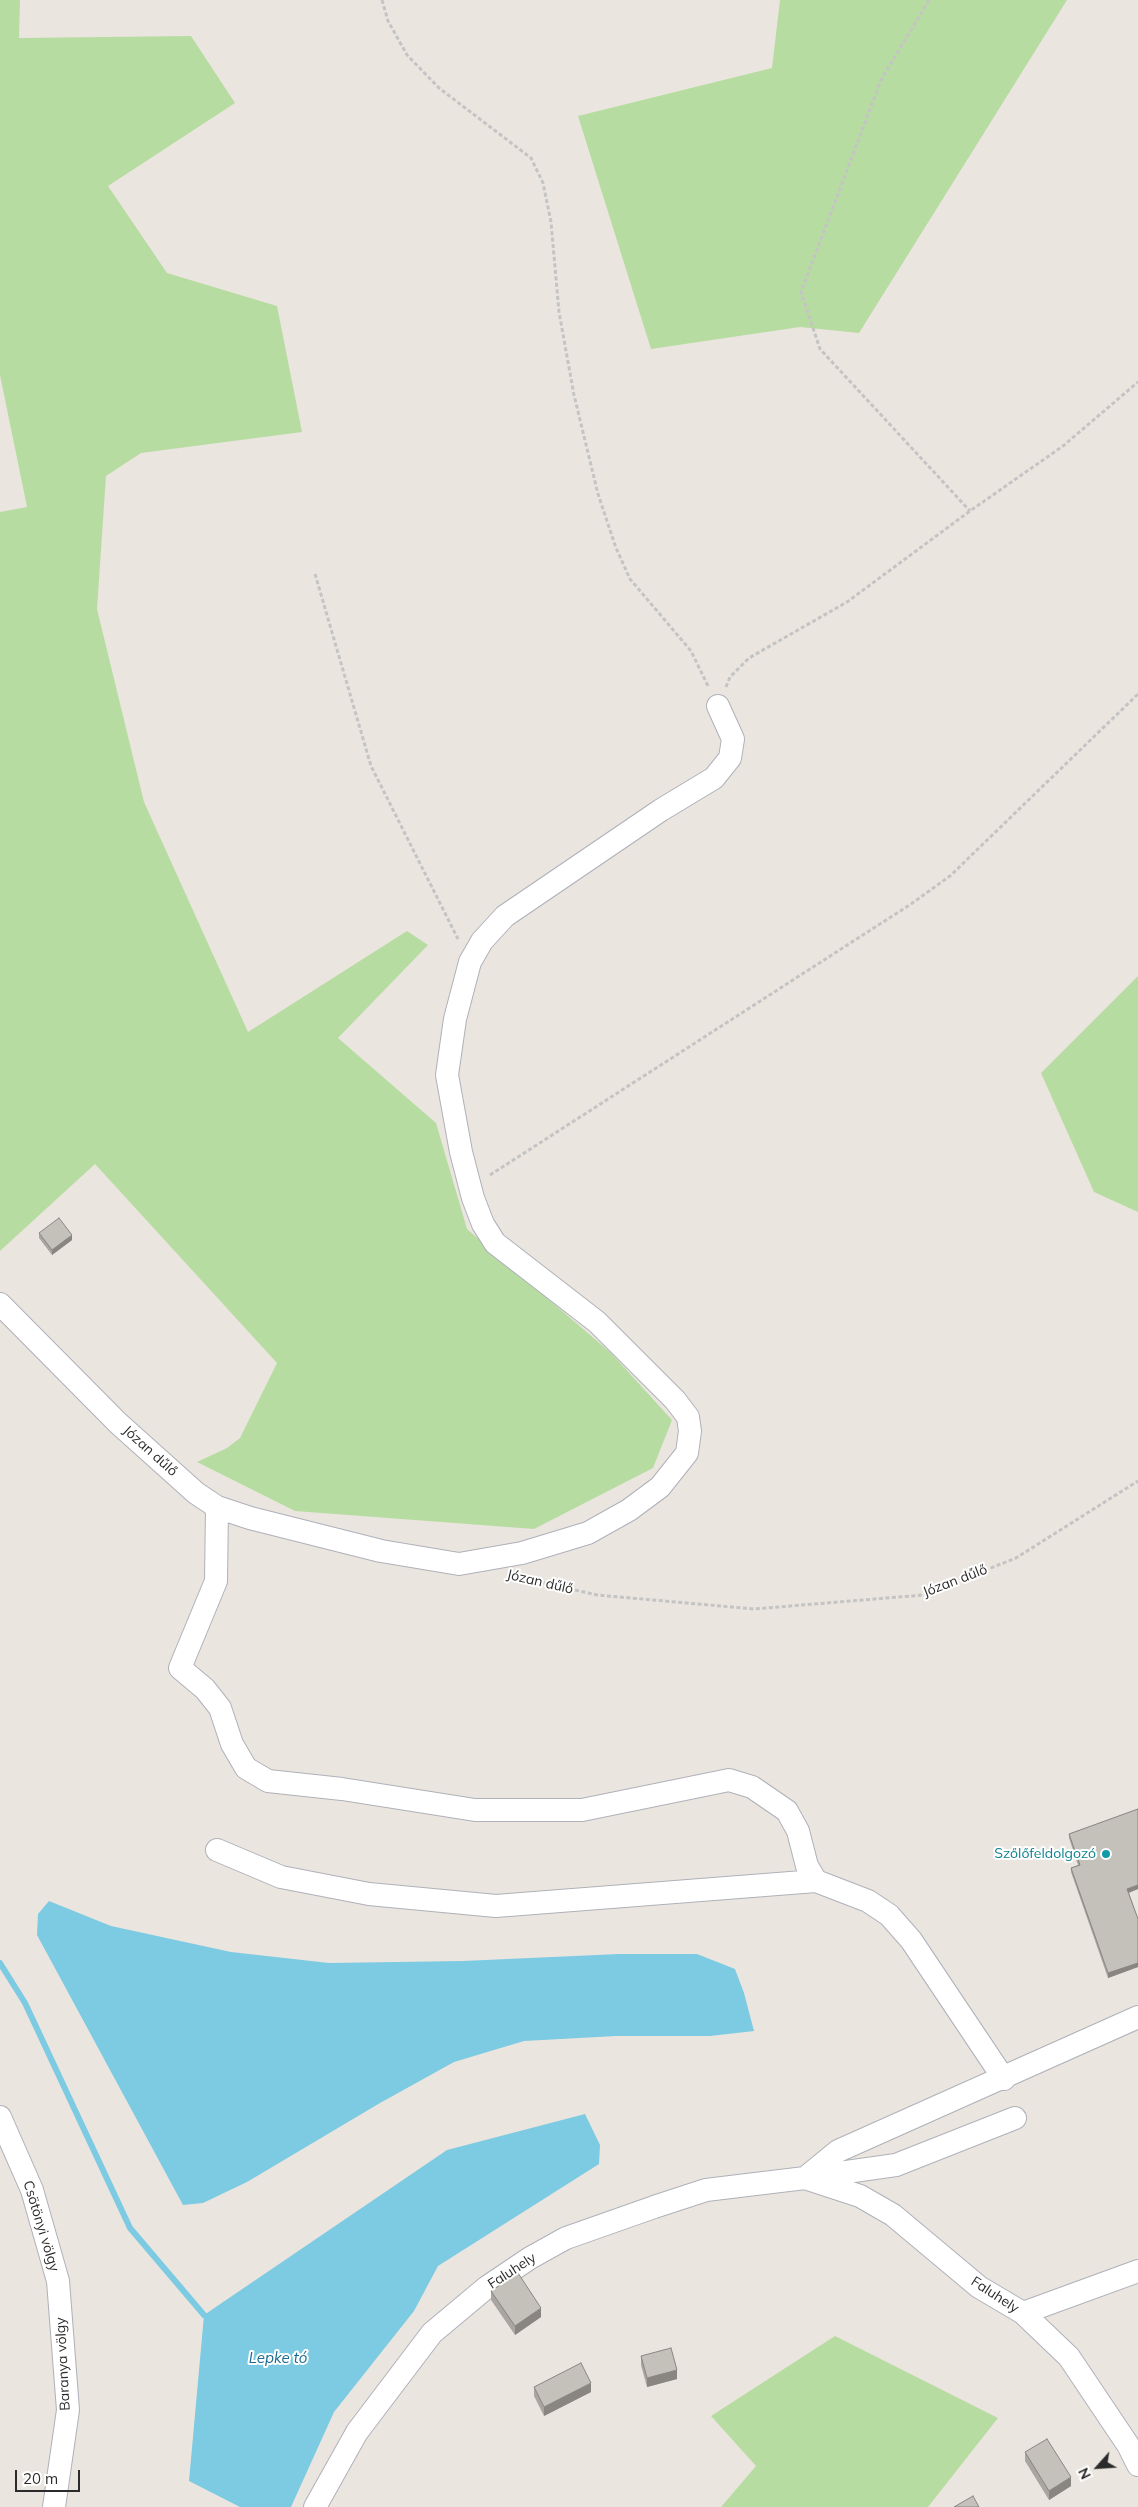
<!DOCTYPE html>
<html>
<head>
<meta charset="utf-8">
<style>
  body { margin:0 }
  #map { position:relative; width:1138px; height:2507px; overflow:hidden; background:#ebe5df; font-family:Mulish,sans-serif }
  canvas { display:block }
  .north { position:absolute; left:1073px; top:2442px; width:50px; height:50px; -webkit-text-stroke:4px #fff; paint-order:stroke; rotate:244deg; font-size:14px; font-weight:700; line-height:20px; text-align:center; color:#2b2b2b }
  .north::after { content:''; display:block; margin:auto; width:18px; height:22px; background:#2b2b2b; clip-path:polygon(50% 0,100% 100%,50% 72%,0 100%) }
  .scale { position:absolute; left:15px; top:2470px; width:65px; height:22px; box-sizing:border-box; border:2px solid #2b2b2b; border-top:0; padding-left:6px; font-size:15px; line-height:18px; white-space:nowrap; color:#2b2b2b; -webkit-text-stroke:4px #fff; paint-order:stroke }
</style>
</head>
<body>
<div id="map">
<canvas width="1138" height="2507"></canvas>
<div class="north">N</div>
<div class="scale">20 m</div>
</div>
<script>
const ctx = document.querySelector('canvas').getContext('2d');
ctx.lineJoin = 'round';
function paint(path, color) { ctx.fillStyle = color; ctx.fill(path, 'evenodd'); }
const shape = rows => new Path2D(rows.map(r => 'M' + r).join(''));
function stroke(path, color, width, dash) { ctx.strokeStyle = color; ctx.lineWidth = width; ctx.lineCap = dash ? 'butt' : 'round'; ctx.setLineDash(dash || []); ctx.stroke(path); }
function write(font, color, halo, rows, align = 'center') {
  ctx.font = font + ' Mulish,sans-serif'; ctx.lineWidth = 4; ctx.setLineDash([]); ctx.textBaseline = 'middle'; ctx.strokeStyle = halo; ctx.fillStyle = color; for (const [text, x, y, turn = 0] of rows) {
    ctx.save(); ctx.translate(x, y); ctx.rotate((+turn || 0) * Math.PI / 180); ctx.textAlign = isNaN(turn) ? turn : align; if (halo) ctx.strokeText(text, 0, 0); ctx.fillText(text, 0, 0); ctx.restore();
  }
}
paint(shape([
  [0,0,20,0,19,38,191,36,235,103,108,186,167,273,277,306,302,432,141,453,106,476,97,609,144,802,248,1032,407,931,428,945,338,1038,436,1123,467,1229,611,1353,672,1420,653,1468,534,1529,295,1511,197,1462,227,1448,240,1438,277,1363,95,1164,0,1251,0,512,27,507,0,375],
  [780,0,1067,0,859,333,800,327,651,349,578,116,772,68],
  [1138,976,1138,1212,1094,1192,1041,1073],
  [835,2336,998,2418,928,2507,721,2507,756,2466,711,2416]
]), '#b7dca1');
paint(shape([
  [49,1901,111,1926,231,1952,329,1963,463,1961,619,1954,697,1954,735,1969,744,1993,754,2031,710,2036,616,2036,524,2041,454,2062,380,2103,247,2182,203,2203,183,2205,37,1935,38,1914],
  [585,2114,600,2145,599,2164,438,2266,414,2311,334,2412,291,2507,240,2507,189,2481,204,2315,447,2150]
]), '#7ccbe2');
stroke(shape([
  [0,1963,25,2003,130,2228,204,2315]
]), '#7ccbe2', 6);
const minor = shape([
  [0,1304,118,1423,196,1493,217,1507,250,1518,381,1551,459,1564,522,1553,588,1533,629,1510,660,1487,687,1453,690,1431,688,1417,675,1400,597,1322,495,1243,483,1224,473,1198,461,1152,447,1075,455,1019,470,962,482,941,505,916,661,810,714,778,730,758,733,739,718,706],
  [217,1507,216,1581,180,1668,205,1689,220,1708,232,1744,246,1768,268,1781,342,1789,475,1810,582,1810,729,1780,752,1787,787,1811,798,1831,807,1866,816,1881],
  [217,1850,281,1877,369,1894,496,1906,816,1881,868,1901,889,1915,911,1940,1004,2079],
  [0,2117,32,2190,58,2281,68,2410,54,2507],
  [811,2177,896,2165,1015,2118],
  [805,2178,838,2151,1138,2017],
  [1023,2313,1138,2271],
  [315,2507,357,2432,432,2333,487,2287,530,2258,566,2238,654,2207,706,2190,805,2178,860,2196,893,2215,979,2287,1023,2313,1069,2357,1128,2445,1138,2465]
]);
stroke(minor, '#afb1ba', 24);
stroke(shape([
  [382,0,388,21,407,55,439,88,531,158,543,183,551,222,559,312,574,395,598,494,616,548,630,579,691,651,709,688],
  [929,0,881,80,801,292,820,349,970,511],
  [315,574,371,766,458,939],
  [726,687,730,677,749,658,847,602,970,511,1063,446,1138,382],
  [490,1175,911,904,950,876,1138,694],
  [518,1577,597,1595,754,1609,923,1595,1016,1558,1138,1481]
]), '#c4c4c4', 3, [4, 2.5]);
stroke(minor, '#fff', 22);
paint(shape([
  [39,1233,72,1240,52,1255,39,1238],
  [1138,1809,1138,1889,1129,1893,1138,1919,1138,1967,1108,1978,1071,1872,1071,1868,1078,1865,1069,1838,1069,1834],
  [491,2291,541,2317,515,2335,491,2300],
  [641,2356,677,2379,647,2387,641,2365],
  [534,2387,591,2392,544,2416,534,2396],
  [1025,2452,1071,2486,1049,2500,1025,2461]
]), '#a9a5a0');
paint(shape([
  [72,1235,72,1240,52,1255,52,1250],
  [1138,1885,1138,1889,1127,1893,1127,1889],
  [1138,1963,1138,1967,1108,1978,1108,1973],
  [541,2308,541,2317,515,2335,515,2326],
  [677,2370,677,2379,647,2387,647,2378],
  [591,2383,591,2392,544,2416,544,2407],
  [1071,2477,1071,2486,1049,2500,1049,2491]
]), '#898682');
const building = shape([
  [59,1218,72,1235,52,1250,39,1233,59,1218],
  [1138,1809,1138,1885,1127,1889,1138,1919,1138,1963,1108,1973,1071,1868,1080,1865,1069,1834,1138,1809],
  [518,2273,541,2308,515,2326,491,2291,518,2273],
  [671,2348,677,2370,647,2378,641,2356,671,2348],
  [581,2363,591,2383,544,2407,534,2387,581,2363],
  [1047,2439,1071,2477,1049,2491,1025,2452,1047,2439],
  [973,2496,979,2507,954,2507,973,2496]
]);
paint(building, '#c4c0ba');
stroke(building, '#898682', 1);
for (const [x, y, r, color] of [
  [1106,1854,5,"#0f9aa8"]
]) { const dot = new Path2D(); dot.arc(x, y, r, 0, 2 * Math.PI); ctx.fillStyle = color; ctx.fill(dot); stroke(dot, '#fff', 2); }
write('14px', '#2b2b2b', '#fff', [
  ["Józan dűlő",150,1451,42],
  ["Józan dűlő",955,1581,-21],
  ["Józan dűlő",540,1582,13],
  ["Csötönyi völgy",41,2226,73],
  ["Faluhely",512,2271,-33],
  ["Faluhely",995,2295,33],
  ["Baranya völgy",63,2364,-93]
]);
write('14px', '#0d838f', '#fff', [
  ["Szőlőfeldolgozó",1096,1854]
], 'right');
write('italic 15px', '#1b6b8f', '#fff', [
  ["Lepke tó",278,2358]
]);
</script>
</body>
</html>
